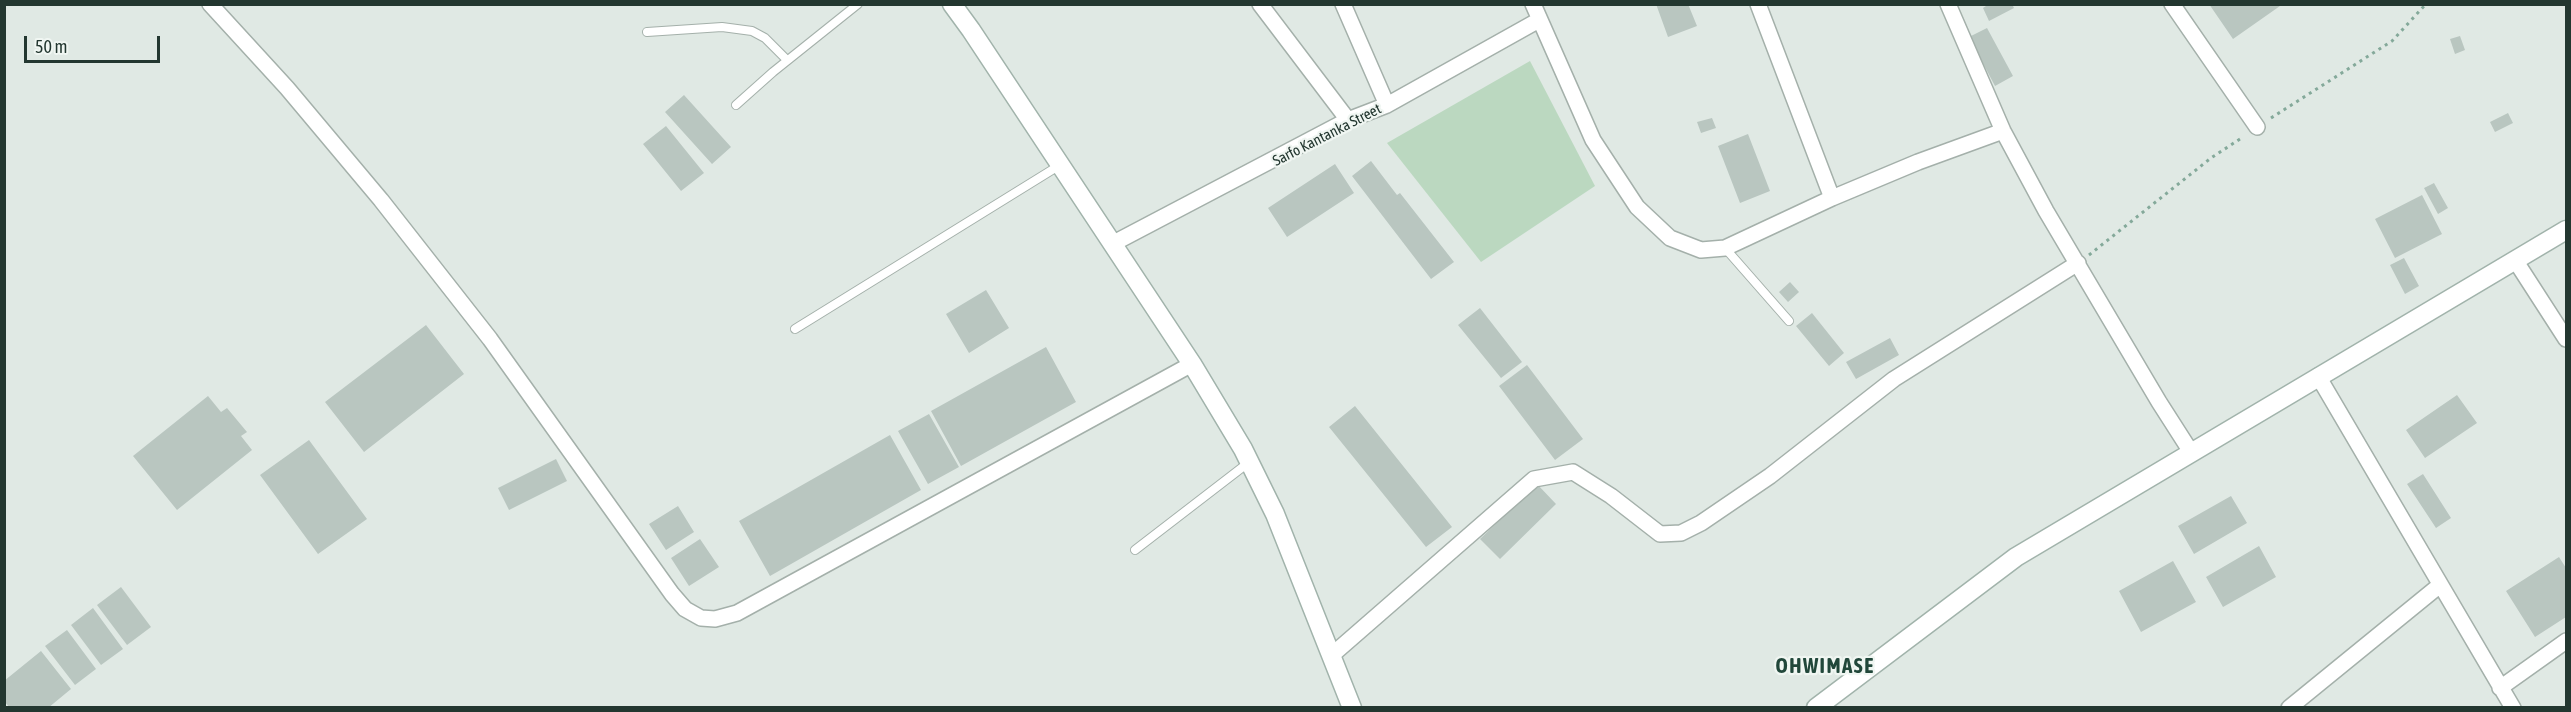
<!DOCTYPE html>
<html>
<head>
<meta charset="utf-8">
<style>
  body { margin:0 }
  #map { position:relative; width:2571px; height:712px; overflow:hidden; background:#e0e9e4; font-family:"Asap Condensed",sans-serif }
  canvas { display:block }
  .frame { position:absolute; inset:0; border:6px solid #233730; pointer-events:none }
  .scale { position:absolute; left:24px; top:36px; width:136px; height:27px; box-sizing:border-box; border:3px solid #233730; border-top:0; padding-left:8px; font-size:18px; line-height:21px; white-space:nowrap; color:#233730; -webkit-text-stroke:4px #f0f6f2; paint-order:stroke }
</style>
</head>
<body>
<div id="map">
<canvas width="2571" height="712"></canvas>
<div class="frame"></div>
<div class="scale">50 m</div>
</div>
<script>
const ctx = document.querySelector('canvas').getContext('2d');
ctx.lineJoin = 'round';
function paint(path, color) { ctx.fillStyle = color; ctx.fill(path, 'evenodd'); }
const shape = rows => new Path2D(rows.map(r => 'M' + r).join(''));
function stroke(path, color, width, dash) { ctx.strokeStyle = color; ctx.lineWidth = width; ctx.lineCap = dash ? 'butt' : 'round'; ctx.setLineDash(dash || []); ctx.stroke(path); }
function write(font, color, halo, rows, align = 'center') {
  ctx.font = font + ' "Asap Condensed",sans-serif'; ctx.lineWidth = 4.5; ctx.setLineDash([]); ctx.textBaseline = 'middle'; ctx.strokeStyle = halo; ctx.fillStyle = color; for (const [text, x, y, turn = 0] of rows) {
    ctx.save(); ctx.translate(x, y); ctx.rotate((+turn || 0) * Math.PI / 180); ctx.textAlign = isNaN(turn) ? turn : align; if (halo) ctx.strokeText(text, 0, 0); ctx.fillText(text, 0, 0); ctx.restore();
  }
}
paint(shape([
  [1530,61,1595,186,1481,262,1387,143]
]), '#bbd8c0');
paint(shape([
  [1656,4,1688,4,1697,26,1668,37],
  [1989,4,2012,4,2014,8,1989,21,1983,8],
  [2209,4,2279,4,2280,6,2233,39],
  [1987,28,2013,76,1995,86,1969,37],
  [2460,36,2465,50,2455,54,2450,39],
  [684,95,731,147,712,164,665,112],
  [2508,113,2513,123,2495,132,2490,122],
  [1712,118,1716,128,1701,133,1697,122],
  [666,126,704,173,681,191,643,144],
  [1748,134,1770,191,1740,203,1718,146],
  [1371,161,1397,195,1400,193,1454,262,1431,279,1352,176],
  [1335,164,1354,193,1287,237,1268,208],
  [2434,183,2448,208,2438,214,2424,188],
  [2422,195,2442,234,2395,258,2375,219],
  [2404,258,2419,286,2405,294,2390,265],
  [1790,282,1799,292,1788,302,1779,292],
  [986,290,1009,328,969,353,946,314],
  [1480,308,1522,362,1501,378,1458,325],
  [1812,313,1844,353,1829,366,1796,326],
  [426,325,464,374,364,452,325,402],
  [1890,338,1899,355,1856,379,1846,362],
  [1046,347,1076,402,961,466,931,411],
  [1527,365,1583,439,1555,460,1499,386],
  [2457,395,2477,423,2425,458,2406,430],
  [208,396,221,412,227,408,247,432,241,436,252,450,177,510,133,456],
  [1355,406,1452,527,1426,547,1329,427],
  [929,414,959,467,928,484,898,431],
  [890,435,921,490,770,576,739,521],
  [309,440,367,519,318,554,260,475],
  [556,459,567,481,509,510,498,488],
  [2423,474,2451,518,2436,528,2407,484],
  [1537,484,1556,504,1500,559,1480,539],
  [2231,496,2247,523,2194,554,2178,526],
  [678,506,694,532,666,550,649,524],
  [700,539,719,567,689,586,671,558],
  [2259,546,2276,577,2223,607,2206,577],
  [2559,557,2566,568,2566,617,2535,637,2506,591],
  [2173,561,2196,602,2141,632,2119,591],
  [121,587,151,627,127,645,97,605],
  [93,608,123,649,101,665,71,625],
  [67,630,96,669,75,685,45,646],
  [41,651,71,689,48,708,10,708,4,701,4,681]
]), '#b9c6c0');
const lane = shape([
  [647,32,722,27,752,31,765,38,787,60],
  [736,105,773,72,858,4],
  [1725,248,1789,321],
  [795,329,1060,165],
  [1135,550,1248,463]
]);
const street = shape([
  [210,4,287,88,381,200,490,339,672,594,685,609,701,618,715,619,737,613,1192,364],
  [1260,4,1348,120],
  [1343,4,1387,105],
  [1533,4,1593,140,1637,207,1670,238,1701,250,1725,248,1832,198,1918,162,2003,131],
  [1758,4,1832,198],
  [1948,4,2003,131,2046,211,2159,402,2191,452],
  [2172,4,2257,127],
  [1112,244,1348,120,1387,105,1539,20],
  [2515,260,2566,339],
  [2318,376,2513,708],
  [1332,655,1534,479,1573,472,1611,496,1660,534,1681,533,1701,523,1770,476,1894,379,2078,263],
  [2500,688,2566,641],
  [2289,708,2440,585]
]);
const secondary = shape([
  [952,4,971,30,1192,364,1243,449,1275,514,1352,708],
  [1816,708,2016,557,2566,230]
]);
stroke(lane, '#a4b0aa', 10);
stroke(street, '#a4b0aa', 18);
stroke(secondary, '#a1b3ab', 21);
stroke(shape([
  [2271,118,2392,41,2426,4],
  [2089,255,2211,158,2243,137]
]), '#84a99a', 3, [3, 4.5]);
stroke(lane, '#fff', 8);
stroke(street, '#fff', 15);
stroke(secondary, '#fff', 18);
write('15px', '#233730', '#f0f6f2', [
  ["Sarfo Kantanka Street",1327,135,-27]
]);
ctx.letterSpacing = '1.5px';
write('bold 21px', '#21473a', '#f0f6f2', [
  ["OHWIMASE",1825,666]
]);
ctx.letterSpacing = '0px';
</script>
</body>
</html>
